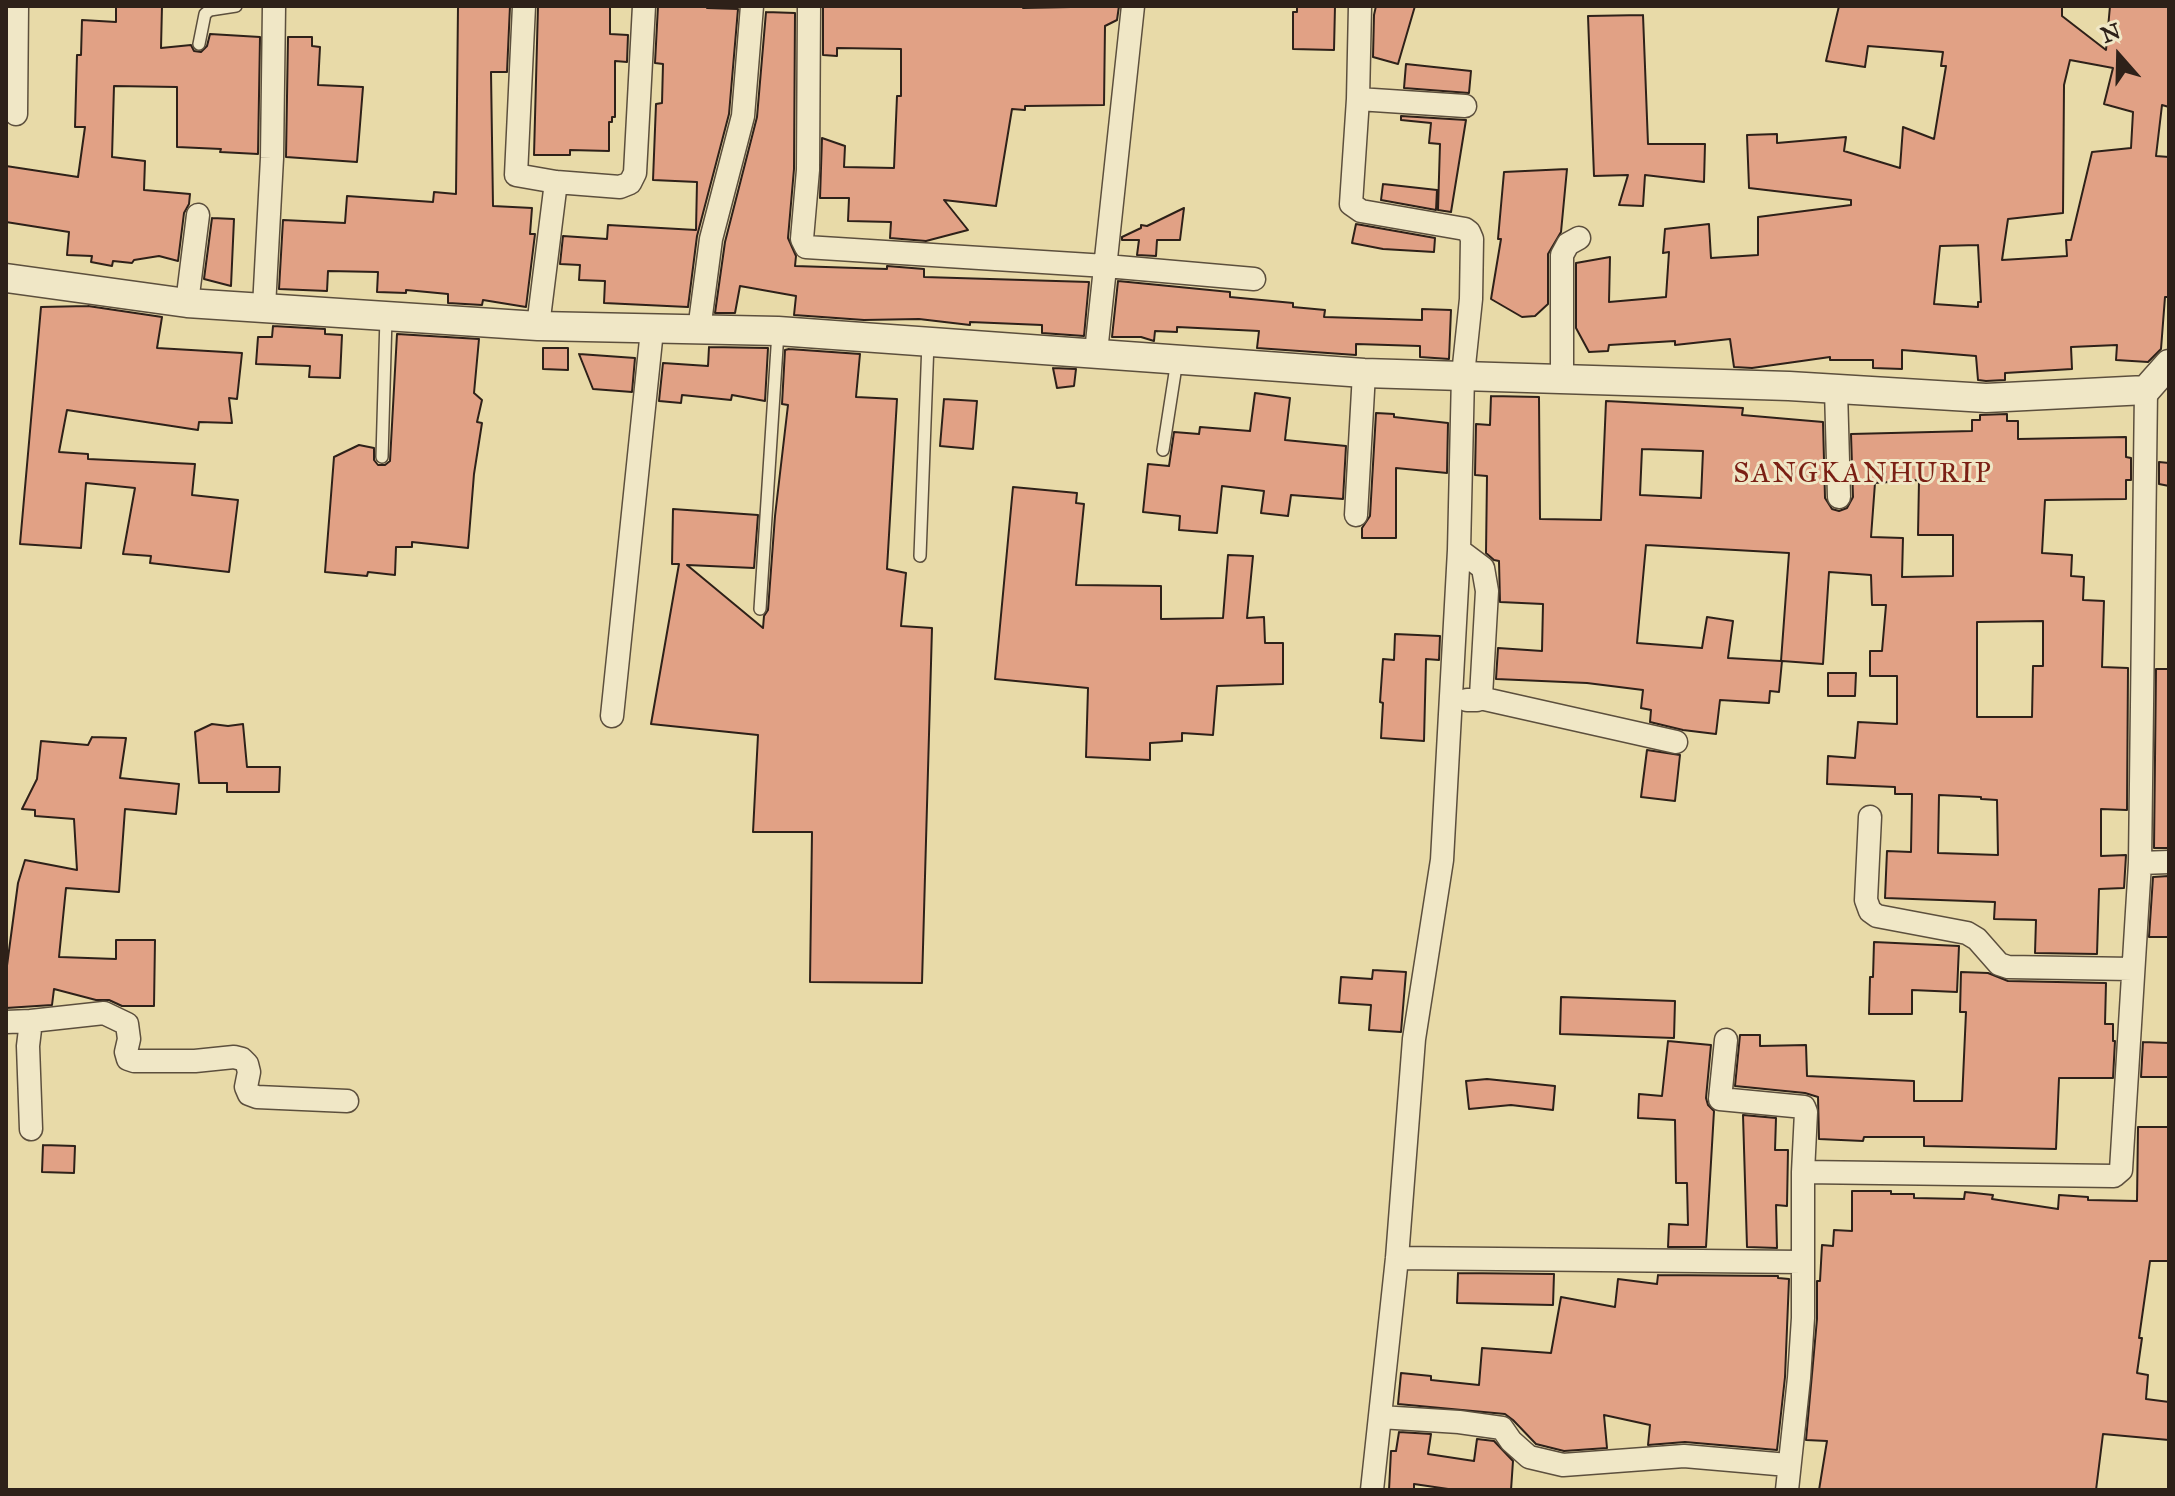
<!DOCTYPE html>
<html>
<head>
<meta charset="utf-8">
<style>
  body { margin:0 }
  #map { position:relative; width:2175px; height:1496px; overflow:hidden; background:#e8daa8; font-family:"IM FELL Great Primer",serif }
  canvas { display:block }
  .frame { position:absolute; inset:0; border:8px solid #2e2119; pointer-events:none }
  .north { position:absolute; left:2079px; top:16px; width:80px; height:80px; -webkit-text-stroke:6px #f0e7c6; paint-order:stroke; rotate:340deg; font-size:22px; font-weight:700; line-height:32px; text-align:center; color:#2e2119 }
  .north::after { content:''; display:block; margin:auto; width:28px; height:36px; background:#2e2119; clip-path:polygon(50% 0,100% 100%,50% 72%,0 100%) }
</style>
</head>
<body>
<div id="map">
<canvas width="2175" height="1496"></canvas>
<div class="frame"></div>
<div class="north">N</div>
</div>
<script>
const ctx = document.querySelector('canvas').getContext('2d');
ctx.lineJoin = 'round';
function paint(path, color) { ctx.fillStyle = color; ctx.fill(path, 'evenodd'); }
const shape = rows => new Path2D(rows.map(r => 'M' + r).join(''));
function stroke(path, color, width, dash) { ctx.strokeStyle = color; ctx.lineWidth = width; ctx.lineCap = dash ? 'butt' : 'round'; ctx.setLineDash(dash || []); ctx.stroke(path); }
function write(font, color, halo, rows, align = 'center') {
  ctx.font = font + ' "IM FELL Great Primer",serif'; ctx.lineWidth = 6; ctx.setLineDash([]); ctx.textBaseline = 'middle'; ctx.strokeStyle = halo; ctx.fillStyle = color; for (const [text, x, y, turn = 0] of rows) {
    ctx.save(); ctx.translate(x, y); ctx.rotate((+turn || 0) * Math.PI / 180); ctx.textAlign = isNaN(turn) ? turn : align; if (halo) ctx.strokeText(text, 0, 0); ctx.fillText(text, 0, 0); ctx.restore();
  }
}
const building = shape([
  [116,6,162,6,161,48,191,45,194,51,201,52,207,46,210,34,260,37,258,154,220,152,221,149,177,147,177,87,114,86,112,157,145,161,144,190,190,194,189,204,184,213,178,261,159,256,134,260,132,263,113,261,112,266,91,262,92,256,67,255,69,232,6,222,6,166,78,177,85,127,75,127,77,55,81,55,82,20,116,22,116,6],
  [458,6,510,6,507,72,491,72,493,206,532,208,530,234,535,234,526,307,483,300,482,305,448,303,448,294,406,290,406,293,377,292,378,272,328,271,327,291,279,289,283,220,345,223,347,196,433,202,434,192,456,194,458,6],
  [538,6,610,6,610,34,628,35,627,62,615,61,615,117,612,117,612,122,609,122,609,151,570,150,570,155,534,155,538,6],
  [658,6,707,6,707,8,738,9,729,114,697,236,688,307,604,303,605,281,579,280,580,265,560,264,563,236,607,239,608,225,696,230,697,182,653,180,656,104,662,103,663,64,655,63,658,6],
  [823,6,1023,6,1023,8,1119,6,1117,20,1105,26,1104,105,1025,106,1025,110,1012,109,996,206,944,200,968,230,926,241,890,238,891,222,848,221,849,198,820,198,822,138,845,146,844,167,894,168,897,96,901,96,901,49,837,48,837,56,823,55,823,6],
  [1297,6,1335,6,1334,50,1293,49,1293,12,1297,12,1297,6],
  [1376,6,1415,6,1398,64,1373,57,1374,15,1376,6],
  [1839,6,2062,6,2062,16,2106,50,2110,6,2169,6,2169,107,2162,105,2156,156,2169,157,2169,297,2165,297,2161,349,2148,362,2116,360,2117,345,2071,347,2072,369,2005,373,2005,380,1986,381,1978,380,1976,356,1902,350,1902,369,1873,368,1873,360,1830,360,1830,357,1752,368,1734,367,1730,339,1675,345,1675,341,1609,345,1608,351,1589,352,1576,328,1576,263,1610,257,1609,302,1666,297,1669,252,1663,253,1665,229,1709,224,1711,258,1758,255,1758,217,1851,205,1851,200,1749,188,1747,135,1777,134,1777,143,1846,137,1844,151,1900,168,1903,127,1934,139,1946,66,1941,66,1943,52,1868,46,1865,67,1826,61,1839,6],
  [2070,60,2113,68,2104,104,2133,112,2131,148,2092,152,2071,240,2066,240,2067,256,2002,260,2008,219,2063,213,2064,85,2070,60],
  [1978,245,1981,302,1978,302,1978,307,1934,304,1940,246,1978,245],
  [766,12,795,13,794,169,788,238,796,256,795,266,887,269,887,266,924,269,924,277,1089,282,1084,336,1042,333,1042,325,970,322,970,325,919,319,864,320,794,315,796,296,740,286,735,313,715,313,725,242,757,117,766,12],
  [1643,15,1648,144,1705,144,1704,182,1645,175,1643,206,1619,205,1628,175,1594,176,1588,16,1643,15],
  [288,37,312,37,312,46,320,47,318,85,363,87,357,162,286,157,288,37],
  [1406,64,1471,71,1469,93,1404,88,1406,64],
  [1401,116,1466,120,1451,212,1438,210,1440,144,1429,143,1431,123,1401,120,1401,116],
  [1567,169,1561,232,1548,254,1548,304,1535,316,1522,317,1491,299,1501,239,1498,239,1504,172,1567,169],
  [1383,184,1437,190,1436,210,1381,200,1383,184],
  [1184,208,1180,240,1157,240,1156,256,1137,255,1139,240,1122,240,1122,237,1141,228,1141,225,1147,226,1184,208],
  [212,218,234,219,231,286,204,279,212,218],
  [1356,224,1435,238,1434,252,1383,249,1352,243,1356,224],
  [1118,281,1230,292,1230,297,1293,303,1293,307,1325,310,1324,317,1422,320,1422,309,1451,310,1449,359,1420,357,1420,346,1356,344,1356,355,1257,348,1259,331,1177,327,1177,332,1155,331,1154,341,1141,337,1112,337,1118,281],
  [88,306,162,317,157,348,242,353,237,399,229,398,232,423,199,422,198,430,67,410,59,452,88,454,88,459,195,464,192,495,238,500,229,572,150,563,151,556,123,554,135,488,86,483,81,548,20,544,41,307,88,306],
  [273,326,325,329,325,334,342,335,340,378,309,377,310,366,256,364,258,337,272,337,273,326],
  [397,334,479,339,474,393,482,400,477,422,482,423,474,474,468,548,412,542,412,547,396,547,395,575,368,572,367,576,325,572,334,457,359,445,374,448,374,460,378,465,385,465,390,461,397,334],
  [709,347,768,348,765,401,732,395,731,400,682,395,681,403,659,401,663,363,708,366,709,347],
  [543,348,568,348,568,370,543,369,543,348],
  [789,349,860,354,856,397,897,399,887,569,906,573,901,626,932,628,922,983,810,982,812,832,753,832,758,735,651,724,679,564,672,564,673,509,758,515,754,568,687,565,763,628,764,616,768,610,775,516,788,405,782,404,785,350,789,349],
  [579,354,635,358,632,392,593,389,579,354],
  [1053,368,1076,369,1074,386,1057,388,1053,368],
  [1255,393,1290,398,1285,440,1346,446,1343,499,1291,495,1288,516,1261,513,1264,491,1222,486,1217,533,1179,530,1180,516,1143,512,1148,464,1169,466,1174,432,1199,434,1200,427,1250,431,1255,393],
  [1491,396,1539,397,1540,519,1601,520,1606,401,1743,408,1742,415,1823,422,1825,498,1832,509,1839,511,1847,508,1853,497,1851,434,1972,431,1972,420,1980,420,1980,415,2007,414,2007,421,2018,421,2018,439,2126,437,2126,457,2131,458,2131,480,2126,480,2126,499,2045,500,2042,553,2072,555,2071,576,2084,577,2083,600,2104,601,2102,667,2128,668,2127,810,2101,809,2101,856,2126,855,2124,888,2099,889,2097,954,2035,953,2036,920,1994,919,1995,902,1885,898,1887,851,1911,852,1912,794,1895,794,1895,787,1827,784,1828,756,1855,758,1858,722,1897,724,1897,676,1870,676,1870,651,1882,651,1886,605,1872,605,1871,575,1829,572,1823,664,1782,661,1779,692,1770,691,1769,703,1720,700,1716,734,1683,730,1650,722,1651,710,1641,708,1643,690,1587,683,1496,679,1498,648,1542,651,1543,604,1500,602,1499,561,1494,560,1486,553,1487,476,1475,475,1476,424,1490,425,1491,396],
  [1642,449,1703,451,1701,498,1640,495,1642,449],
  [1919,480,1918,535,1953,535,1953,576,1902,577,1903,538,1871,537,1875,483,1919,480],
  [1646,545,1789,553,1781,661,1728,658,1733,621,1707,617,1702,648,1637,643,1646,545],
  [2043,621,2043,666,2033,666,2032,717,1977,717,1977,622,2043,621],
  [1939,795,1981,797,1981,799,1997,800,1998,855,1938,853,1939,795],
  [944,399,977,401,973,449,940,446,944,399],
  [1376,413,1394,414,1394,417,1448,423,1447,473,1396,468,1396,538,1362,538,1362,528,1370,516,1376,413],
  [2159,462,2169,463,2169,486,2159,484,2159,462],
  [1013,487,1077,493,1076,503,1084,504,1076,585,1161,586,1161,619,1223,618,1228,555,1253,556,1247,618,1264,617,1265,643,1283,643,1283,684,1217,686,1213,735,1182,733,1182,741,1150,743,1150,760,1086,757,1088,688,995,679,1013,487],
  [1395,634,1440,636,1439,660,1426,659,1424,741,1381,738,1383,703,1380,702,1383,659,1394,660,1395,634],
  [2156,669,2169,669,2169,848,2154,848,2156,669],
  [1828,673,1856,673,1855,696,1828,696,1828,673],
  [212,724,228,726,243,724,247,767,280,767,279,792,227,792,227,783,199,783,195,732,212,724],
  [92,737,126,738,120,778,179,784,176,814,125,809,119,892,66,888,59,957,116,959,116,940,155,940,154,1006,122,1006,109,1000,96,1000,54,989,52,1005,6,1008,6,973,18,883,25,860,77,870,74,819,35,816,35,810,22,809,37,779,41,741,88,745,92,737],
  [1647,750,1680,755,1675,801,1641,797,1647,750],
  [2169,876,2169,937,2149,937,2153,877,2169,876],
  [1874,942,1959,946,1957,992,1912,990,1912,1014,1869,1014,1870,977,1873,977,1874,942],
  [1373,970,1406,972,1401,1032,1369,1030,1371,1005,1339,1003,1341,977,1372,979,1373,970],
  [1961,972,1988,973,2008,981,2106,983,2105,1024,2113,1024,2113,1041,2115,1041,2113,1078,2059,1078,2056,1149,1924,1146,1924,1137,1864,1137,1863,1141,1819,1139,1818,1097,1805,1093,1735,1086,1740,1035,1760,1035,1760,1046,1806,1045,1807,1076,1914,1081,1914,1101,1962,1101,1966,1012,1960,1012,1961,972],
  [1561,997,1675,1001,1674,1038,1560,1034,1561,997],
  [1668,1041,1711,1045,1706,1098,1708,1105,1714,1111,1706,1247,1668,1247,1669,1224,1688,1225,1687,1183,1676,1183,1675,1120,1638,1118,1639,1094,1662,1096,1668,1041],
  [2143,1042,2169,1043,2169,1077,2141,1077,2143,1042],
  [1487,1079,1555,1086,1553,1110,1511,1105,1469,1109,1466,1081,1487,1079],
  [1743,1115,1776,1118,1775,1150,1788,1150,1787,1206,1776,1205,1777,1248,1747,1247,1743,1115],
  [2138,1127,2169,1127,2168,1261,2150,1261,2139,1338,2142,1338,2137,1373,2148,1375,2146,1399,2169,1402,2169,1440,2103,1434,2096,1490,1819,1490,1827,1441,1806,1440,1817,1319,1817,1281,1820,1281,1822,1245,1833,1246,1834,1230,1852,1231,1852,1191,1891,1191,1891,1194,1914,1194,1914,1198,1964,1199,1965,1192,1993,1195,1992,1199,2058,1209,2059,1195,2088,1197,2088,1200,2137,1201,2138,1127],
  [43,1145,75,1146,74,1173,42,1172,43,1145],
  [1458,1273,1554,1274,1553,1305,1457,1303,1458,1273],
  [1658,1275,1778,1276,1778,1278,1789,1279,1785,1377,1777,1450,1685,1442,1648,1445,1650,1425,1604,1415,1607,1448,1564,1451,1536,1444,1513,1420,1505,1414,1398,1404,1401,1373,1431,1376,1431,1380,1479,1385,1482,1348,1551,1353,1561,1297,1615,1307,1618,1279,1657,1284,1658,1275],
  [1399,1432,1431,1434,1428,1454,1474,1461,1477,1439,1494,1441,1513,1461,1511,1490,1455,1490,1414,1484,1414,1490,1389,1490,1391,1451,1396,1451,1399,1432]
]);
paint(building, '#e1a185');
stroke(building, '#2e2119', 2);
const service = shape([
  [199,44,205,14,210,10,236,6],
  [1163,450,1177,360],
  [382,457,386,317],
  [920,556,928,342],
  [760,609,778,332]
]);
const minor = shape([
  [524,6,516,175,556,182,620,187,630,183,635,173,644,6],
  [809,6,808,170,802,239,806,247,1106,266,1254,279],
  [1360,6,1358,99,1351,204,1361,211,1465,229,1469,232,1472,239,1471,299,1463,375,1459,550,1442,860,1414,1039,1397,1258,1372,1490],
  [1358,99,1465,106],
  [16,114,17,6],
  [187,303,198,215],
  [264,307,272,158,274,6],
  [538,326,556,182],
  [699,330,711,239,743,116,752,6],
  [1096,352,1133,6],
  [1562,380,1562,255,1568,244,1579,238],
  [1836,390,1839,497],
  [1356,515,1364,373],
  [1459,550,1483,568,1487,591,1481,696,1477,700,1467,700],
  [1480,698,1676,742],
  [612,716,652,330],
  [1870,817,1866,900,1870,911,1877,916,1967,933,1977,939,1999,964,2008,967,2132,969],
  [2140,863,2169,862],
  [31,1021,104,1013,127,1024,129,1039,126,1052,128,1059,134,1061,195,1061,234,1057,242,1059,247,1064,249,1072,246,1087,249,1094,257,1097,347,1101],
  [6,1022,31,1021,28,1046,31,1129],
  [1726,1040,1720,1099,1804,1107,1806,1112,1803,1172],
  [1397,1258,1802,1262],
  [1380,1417,1459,1422,1502,1428,1511,1441,1529,1457,1563,1465,1684,1456,1788,1465],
  [1787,1490,1799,1378,1803,1318,1803,1172,2114,1176,2121,1170,2140,863,2146,390]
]);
const tertiary = shape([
  [6,278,187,303,538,326,778,331,1364,373,1789,386,1986,398,2146,390,2169,364]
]);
stroke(service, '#5c4f3d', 14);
stroke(minor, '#5c4f3d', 25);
stroke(tertiary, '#5c4f3d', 31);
stroke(service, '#f0e7c6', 11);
stroke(minor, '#f0e7c6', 22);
stroke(tertiary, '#f0e7c6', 28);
ctx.letterSpacing = '2px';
write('28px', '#7a1f14', '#f0e7c6', [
  ["SANGKANHURIP",1863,475]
]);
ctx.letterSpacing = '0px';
</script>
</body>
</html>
